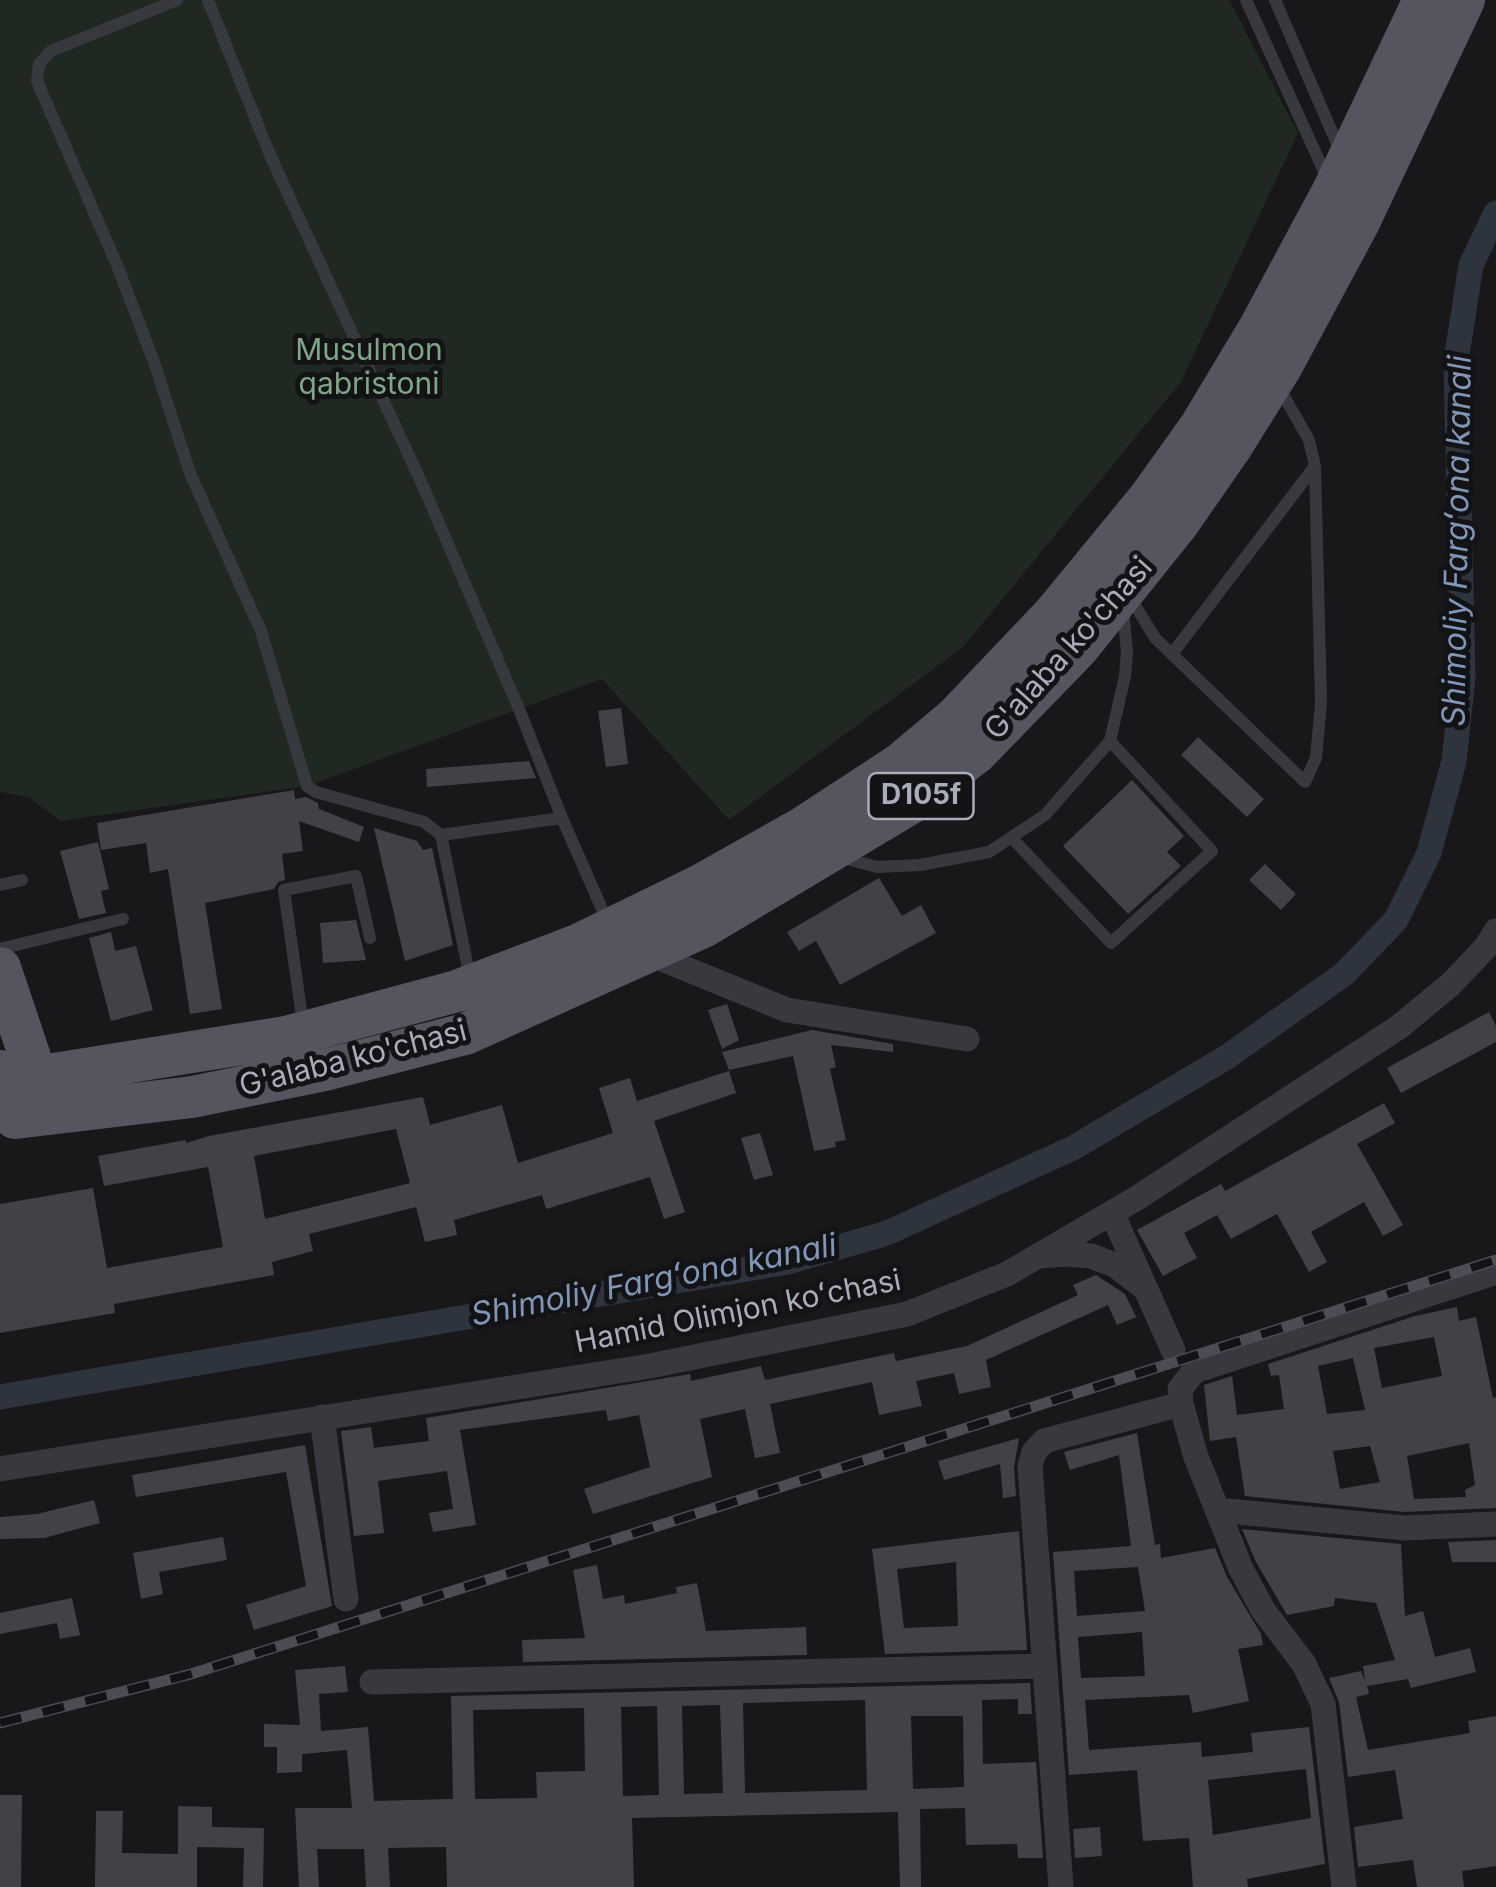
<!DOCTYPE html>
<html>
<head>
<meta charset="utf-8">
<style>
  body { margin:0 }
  canvas { display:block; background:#18171a }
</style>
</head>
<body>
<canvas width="1496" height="1887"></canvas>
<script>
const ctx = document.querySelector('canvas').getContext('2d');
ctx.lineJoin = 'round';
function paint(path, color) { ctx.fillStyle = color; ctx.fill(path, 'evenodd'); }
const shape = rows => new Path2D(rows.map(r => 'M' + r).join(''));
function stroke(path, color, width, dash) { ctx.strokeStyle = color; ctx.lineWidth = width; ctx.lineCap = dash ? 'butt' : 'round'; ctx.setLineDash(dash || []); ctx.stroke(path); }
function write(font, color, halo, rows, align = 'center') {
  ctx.font = font + ' Inter,sans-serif'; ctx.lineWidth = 10; ctx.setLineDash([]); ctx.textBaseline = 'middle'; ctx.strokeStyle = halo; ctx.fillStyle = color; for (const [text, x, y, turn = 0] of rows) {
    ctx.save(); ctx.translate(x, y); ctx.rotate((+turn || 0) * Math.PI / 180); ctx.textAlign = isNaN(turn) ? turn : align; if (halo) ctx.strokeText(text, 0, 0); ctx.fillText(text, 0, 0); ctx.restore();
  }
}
paint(shape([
  [0,0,1229,0,1298,133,1181,382,963,647,729,820,602,679,307,786,60,821,29,797,0,792]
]), '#1f2821');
stroke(shape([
  [0,1397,788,1262,887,1233,1073,1148,1227,1057,1344,974,1396,920,1429,853,1454,761,1463,678,1456,361,1471,265,1496,213]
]), '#2d343e', 25);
paint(shape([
  [621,708,628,764,606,767,598,711],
  [1198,737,1264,799,1247,817,1181,755],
  [529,761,536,778,427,787,426,769],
  [1132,780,1184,836,1167,852,1181,866,1128,914,1063,846],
  [294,790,295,799,306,797,318,803,319,809,364,827,359,842,299,821,303,851,282,854,285,880,278,882,274,889,205,903,222,1009,190,1014,168,869,150,873,146,843,101,850,97,823],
  [374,828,417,841,423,850,432,848,453,945,405,961],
  [98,842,109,889,101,891,106,913,79,919,60,851],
  [1265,864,1296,894,1281,910,1249,880],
  [879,878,902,916,921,905,936,933,840,985,816,941,799,951,787,932],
  [356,920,366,960,323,963,320,923],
  [111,932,115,951,136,946,153,1010,111,1021,89,938],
  [727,1004,739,1040,722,1049,708,1010],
  [1489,1012,1496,1026,1496,1042,1401,1093,1387,1068],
  [812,1030,893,1044,893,1052,831,1045,836,1067,830,1069,846,1140,835,1142,836,1147,814,1151,793,1056,729,1070,722,1052],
  [729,1071,736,1093,654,1121,685,1212,664,1219,650,1177,546,1209,542,1195,454,1220,457,1235,425,1242,416,1207,309,1234,313,1251,272,1262,274,1275,114,1304,115,1313,0,1333,0,1204,93,1188,107,1268,223,1247,208,1167,104,1186,98,1156,186,1140,186,1143,209,1136,423,1097,430,1125,502,1105,518,1163,613,1133,599,1088,630,1078,637,1101],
  [396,1129,410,1183,265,1219,254,1156],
  [1384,1103,1395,1123,1357,1144,1403,1225,1383,1236,1364,1202,1311,1232,1327,1262,1309,1272,1277,1214,1231,1239,1217,1215,1184,1233,1197,1258,1163,1276,1137,1230,1221,1184,1225,1191],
  [760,1133,773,1175,754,1180,741,1138],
  [1096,1275,1125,1294,1136,1317,1117,1325,1108,1305,986,1360,991,1387,959,1394,954,1373,916,1381,922,1406,879,1415,872,1382,770,1404,780,1453,755,1458,745,1409,700,1419,712,1477,593,1514,584,1489,650,1467,639,1415,608,1421,606,1410,460,1430,476,1525,433,1532,429,1513,453,1509,447,1471,378,1481,384,1533,354,1536,341,1431,371,1427,374,1448,429,1441,426,1418,690,1374,691,1381,761,1366,765,1380,894,1353,896,1361,967,1346,1078,1295,1073,1285],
  [1457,1307,1459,1321,1476,1317,1493,1398,1496,1397,1496,1508,1405,1512,1245,1496,1236,1437,1210,1441,1204,1385,1232,1376,1237,1415,1284,1409,1279,1375,1271,1376,1268,1364,1415,1316],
  [1434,1337,1442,1376,1382,1388,1374,1348],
  [1353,1358,1365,1410,1327,1414,1318,1366],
  [1469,1443,1475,1485,1465,1490,1466,1497,1414,1499,1407,1456],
  [1370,1446,1380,1482,1340,1489,1333,1451],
  [1137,1433,1155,1545,1160,1544,1161,1558,1215,1548,1227,1577,1261,1634,1263,1645,1238,1649,1249,1701,1193,1713,1189,1695,1085,1700,1089,1750,1201,1742,1202,1757,1253,1752,1251,1733,1309,1727,1325,1864,1247,1879,1248,1887,1193,1887,1189,1838,1143,1841,1137,1770,1069,1775,1053,1552,1131,1546,1119,1455,1070,1470,1064,1452],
  [1138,1567,1145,1611,1077,1616,1074,1571],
  [1142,1632,1145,1676,1081,1678,1078,1637],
  [1306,1769,1311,1818,1213,1835,1208,1780],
  [1019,1438,1014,1467,1016,1496,1003,1498,1000,1464,944,1480,938,1461],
  [305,1445,332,1606,254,1630,246,1605,306,1586,286,1472,136,1497,132,1475],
  [94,1500,100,1523,44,1538,0,1539,0,1517,37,1514],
  [1242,1529,1401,1544,1405,1616,1423,1611,1435,1657,1470,1648,1476,1672,1411,1688,1408,1679,1367,1686,1369,1694,1356,1697,1368,1750,1470,1733,1468,1721,1496,1716,1496,1866,1462,1871,1464,1887,1417,1887,1413,1860,1358,1867,1354,1827,1403,1819,1395,1770,1348,1777,1339,1702,1329,1678,1361,1671,1365,1681,1363,1666,1395,1660,1376,1603,1335,1598,1334,1606,1287,1615,1256,1562],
  [1019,1531,1027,1650,885,1654,872,1549],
  [956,1562,958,1626,904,1628,897,1569],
  [223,1537,227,1560,159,1572,163,1594,141,1599,133,1553],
  [1496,1540,1496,1562,1452,1562,1448,1542],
  [597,1565,603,1599,624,1595,625,1604,677,1593,676,1587,697,1583,706,1631,806,1627,807,1655,523,1662,522,1640,585,1638,573,1570],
  [72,1598,80,1635,60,1639,57,1623,0,1634,0,1613],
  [345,1666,348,1692,319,1694,321,1731,368,1727,374,1801,453,1799,451,1696,1030,1683,1032,1714,1018,1714,1018,1699,982,1700,983,1764,1036,1762,1043,1858,1018,1858,1017,1844,966,1845,965,1808,920,1809,921,1887,900,1887,898,1812,632,1818,634,1887,447,1887,446,1847,388,1848,390,1887,366,1887,364,1849,317,1849,319,1887,299,1887,295,1808,352,1808,347,1750,302,1754,302,1772,277,1773,277,1747,264,1747,264,1724,300,1725,295,1670],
  [865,1700,867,1790,745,1793,743,1703],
  [720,1705,723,1793,684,1794,682,1706],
  [657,1706,659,1795,623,1796,621,1707],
  [584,1708,585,1771,536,1772,537,1798,475,1799,473,1710],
  [911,1716,963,1716,964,1787,913,1789],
  [0,1795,22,1795,21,1887,0,1887],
  [178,1806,212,1807,212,1827,264,1828,263,1887,243,1887,244,1848,197,1847,197,1887,95,1887,96,1811,123,1811,122,1853,178,1854],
  [1100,1827,1102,1856,1075,1858,1073,1829]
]), '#424147');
stroke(shape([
  [177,0,51,51,39,64,37,81,117,265,154,362,190,473,261,631,307,786,316,792,424,822,441,835],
  [208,0,270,155,423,486,519,709,562,818],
  [1246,0,1328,180],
  [1275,0,1341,153],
  [1130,597,1155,638,1305,782,1316,758,1321,703,1315,466],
  [1172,654,1315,466,1309,440,1277,384],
  [1012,838,1111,943,1212,851,1110,741],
  [840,857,877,867,920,865,989,852,1045,815,1110,741,1125,676,1127,652,1123,610],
  [0,885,22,880],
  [0,949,123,919],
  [470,978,441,835,562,818,609,925],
  [303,1024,284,890,356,876,370,938]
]), '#38393f', 12);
stroke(shape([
  [647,953,787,1010,967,1039],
  [1112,1213,1173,1350],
  [1040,1256,1066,1254,1091,1256,1115,1265,1141,1285],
  [1181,1404,1180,1389,1194,1371,1496,1272],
  [322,1417,346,1599],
  [0,1469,650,1366,907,1314,1007,1274,1137,1198,1399,1027,1451,984,1486,947,1496,931],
  [1217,1510,1405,1528,1496,1524],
  [372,1682,1043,1666],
  [1061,1887,1030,1466,1034,1452,1044,1441,1181,1404,1196,1457,1241,1569,1263,1610,1304,1664,1323,1704,1344,1887]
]), '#38393f', 25);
stroke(shape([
  [0,968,45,1102],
  [0,1071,15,1118,192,1097,325,1070,465,1034,705,926,916,800,976,753,1078,648,1179,522,1231,447,1281,367,1359,222,1464,0],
  [4,1082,286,1037,457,991,578,945,699,886,802,828,900,764,956,717,1053,615,1150,497,1200,427,1260,327,1333,191,1424,0]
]), '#54555e', 42);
const rail = shape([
  [0,1723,191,1674,1496,1260]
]);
stroke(rail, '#4b4c54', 11);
stroke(rail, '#131215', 8, [22]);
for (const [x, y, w] of [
  [921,796,105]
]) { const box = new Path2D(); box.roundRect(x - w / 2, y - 23, w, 46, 8); ctx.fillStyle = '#131215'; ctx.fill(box); stroke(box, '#a9acba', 2.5); }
write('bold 28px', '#a9acba', null, [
  ["D105f",921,796]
]);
write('30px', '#7fa686', '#131215', [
  ["Musulmon",369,351],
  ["qabristoni",369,385]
]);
write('30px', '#a9acba', '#131215', [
  ["G'alaba ko'chasi",1069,649,-48],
  ["G'alaba ko'chasi",353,1059,-14],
  ["Hamid Olimjon koʻchasi",738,1312,-11]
]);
write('italic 32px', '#7f96b6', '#131215', [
  ["Shimoliy Fargʻona kanali",1458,541,-89],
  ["Shimoliy Fargʻona kanali",654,1281,-11]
]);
</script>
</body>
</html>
